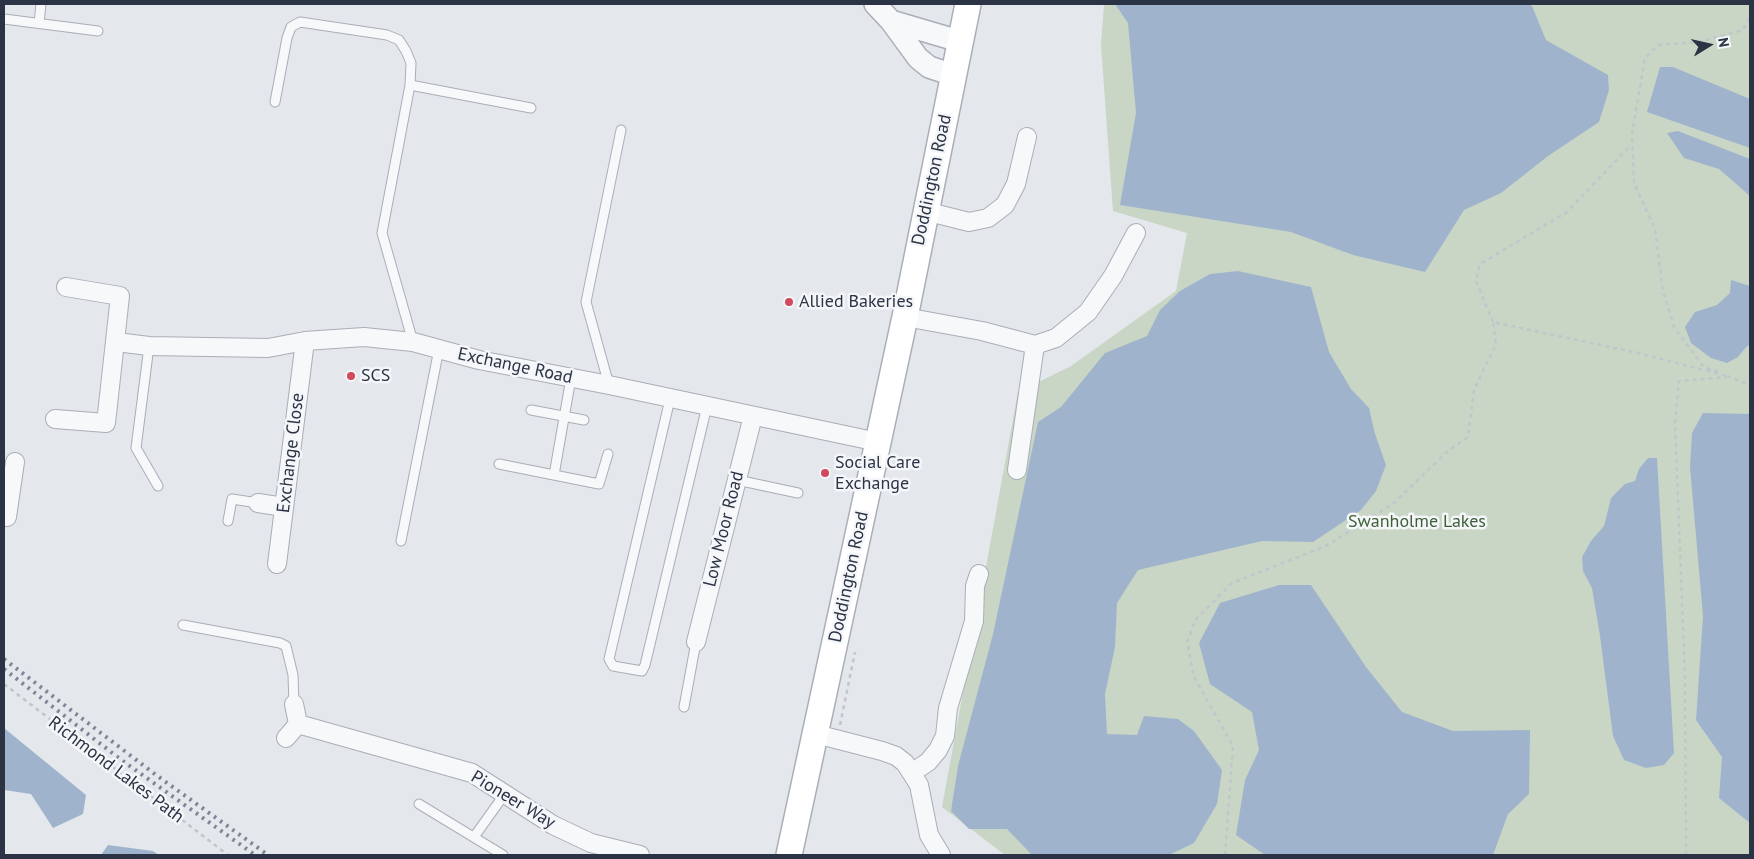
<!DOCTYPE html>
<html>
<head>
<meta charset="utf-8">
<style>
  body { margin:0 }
  #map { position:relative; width:1754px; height:859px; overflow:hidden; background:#e4e7ec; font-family:"PT Sans",sans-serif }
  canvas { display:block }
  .frame { position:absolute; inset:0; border:5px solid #2b3445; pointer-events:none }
  .north { position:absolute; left:1684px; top:20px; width:50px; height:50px; -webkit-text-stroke:4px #f4f6f9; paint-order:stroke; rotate:80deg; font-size:14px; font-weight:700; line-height:20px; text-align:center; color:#2b3445 }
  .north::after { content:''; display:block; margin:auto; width:18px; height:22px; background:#2b3445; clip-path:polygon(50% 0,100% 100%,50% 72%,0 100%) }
</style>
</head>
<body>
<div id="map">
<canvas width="1754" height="859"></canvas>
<div class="frame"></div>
<div class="north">N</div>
</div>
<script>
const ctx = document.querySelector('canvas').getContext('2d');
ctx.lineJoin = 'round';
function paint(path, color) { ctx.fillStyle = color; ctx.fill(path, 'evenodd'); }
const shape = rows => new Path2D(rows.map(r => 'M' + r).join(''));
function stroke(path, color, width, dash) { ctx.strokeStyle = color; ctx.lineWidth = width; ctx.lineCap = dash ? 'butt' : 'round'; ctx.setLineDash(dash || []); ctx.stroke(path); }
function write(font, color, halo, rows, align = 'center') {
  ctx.font = font + ' "PT Sans",sans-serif'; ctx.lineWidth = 5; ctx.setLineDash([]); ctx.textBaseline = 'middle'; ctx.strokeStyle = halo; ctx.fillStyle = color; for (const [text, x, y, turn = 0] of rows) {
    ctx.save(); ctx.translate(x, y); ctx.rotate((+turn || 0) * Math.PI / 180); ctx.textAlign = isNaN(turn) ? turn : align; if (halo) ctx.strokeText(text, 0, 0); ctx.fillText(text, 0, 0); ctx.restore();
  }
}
paint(shape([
  [1104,4,1750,4,1750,855,1005,855,942,807,1018,392,1071,366,1176,291,1187,233,1113,211,1101,45]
]), '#c9d6c5');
paint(shape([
  [1115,4,1528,4,1532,6,1546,40,1608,75,1609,90,1599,122,1548,156,1501,193,1464,210,1425,272,1353,255,1291,232,1120,205,1136,113,1128,23],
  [1660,67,1673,67,1750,99,1750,148,1647,112],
  [1678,131,1750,159,1750,196,1719,169,1684,158,1667,133],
  [1238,271,1311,287,1329,352,1351,389,1369,408,1375,434,1386,465,1376,491,1361,510,1313,542,1262,541,1138,570,1117,603,1115,647,1105,694,1107,734,1137,735,1144,716,1178,719,1194,731,1222,770,1217,804,1194,843,1169,855,1032,855,1007,829,969,829,951,811,958,766,993,634,1038,422,1061,407,1105,353,1147,336,1160,310,1180,291,1210,274],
  [1731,280,1750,286,1750,345,1747,346,1738,357,1727,363,1711,358,1691,343,1685,327,1695,312,1717,305,1730,293],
  [1703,413,1750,414,1750,823,1719,798,1722,757,1696,720,1703,616,1690,467,1692,433],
  [1648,458,1657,458,1674,753,1664,765,1646,768,1624,760,1613,736,1600,636,1592,588,1583,571,1582,557,1591,541,1604,526,1611,498,1625,484,1635,481,1639,469],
  [1279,585,1311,585,1366,667,1402,712,1453,731,1530,730,1529,794,1508,814,1493,855,1265,855,1236,835,1245,780,1259,750,1252,712,1210,684,1199,643,1220,603],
  [4,728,86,795,83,814,53,828,31,794,4,790],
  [108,845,153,851,159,855,101,855]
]), '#9fb4cc');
const service = shape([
  [4,19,98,31],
  [39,23,41,4],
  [410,85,531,108],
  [275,102,287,38,291,27,300,22,387,35,399,40,406,51,411,63,410,85,382,233,413,342],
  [149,346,136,448,158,486],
  [609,385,586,302,621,130],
  [670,399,609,659,613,666,642,671,645,665,707,406],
  [531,410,584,420],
  [499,464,599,484,608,454],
  [554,475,571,378],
  [737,480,798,493],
  [228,521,232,499,258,503],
  [401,541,439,349],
  [183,625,280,643,286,646,293,675,294,704],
  [684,707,696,642],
  [419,804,503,855],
  [474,837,504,795]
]);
const minor = shape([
  [925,211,969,222,988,218,1005,205,1016,184,1027,137],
  [905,317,982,331,1035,345,1056,338,1088,312,1113,276,1136,233],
  [116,342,149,346,268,348,305,341,364,337,413,342,479,360,609,385,878,442],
  [55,419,106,423,120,296,66,287],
  [1017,470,1035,345],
  [258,503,284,507],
  [7,517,15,462],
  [277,564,305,341],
  [696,642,753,416],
  [298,724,472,773,553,825,591,843,640,855],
  [816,734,882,751,896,756,905,763,919,785,929,835,941,855],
  [286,738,298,724,294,704],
  [913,772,928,762,938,750,945,736,948,708,974,621,975,586,979,574]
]);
const tertiary = shape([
  [875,4,891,21,918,58,929,67,953,75],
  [891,21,959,41]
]);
const secondary = shape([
  [789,855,905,317,968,4]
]);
stroke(service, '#a9aeb7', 11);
stroke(minor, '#a9aeb7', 20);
stroke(tertiary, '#a9aeb7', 24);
stroke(secondary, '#a9aeb7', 28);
stroke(shape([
  [1493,322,1476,281,1480,264,1567,212,1631,145],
  [1718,372,1704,367,1674,327,1663,291,1655,229,1634,183,1632,134,1645,58,1658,45,1698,42,1743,30,1750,17],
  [1727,376,1750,385],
  [4,684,228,855],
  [840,725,855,652],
  [1225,855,1233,746,1194,677,1187,642,1196,619,1232,583,1326,546,1394,503,1448,451,1468,437,1474,390,1496,344,1493,322,1638,353,1727,376],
  [1686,855,1685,678,1675,422,1679,381,1727,377]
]), '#c2c5cb', 2.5, [4, 4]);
stroke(service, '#f7f8fa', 9);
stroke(minor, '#f7f8fa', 18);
stroke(tertiary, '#f7f8fa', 21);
stroke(secondary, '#fff', 25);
stroke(shape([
  [4,659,156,775,268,855],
  [4,669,120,759,255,855]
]), '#7d8696', 4, [2.5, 5]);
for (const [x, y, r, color] of [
  [789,302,5,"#d1495b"],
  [351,376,5,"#d1495b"],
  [825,473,5,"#d1495b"]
]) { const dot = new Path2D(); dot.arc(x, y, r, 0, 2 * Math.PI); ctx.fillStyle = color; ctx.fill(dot); stroke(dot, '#f4f6f9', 2); }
write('18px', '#2b3445', '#f4f6f9', [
  ["Doddington Road",932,180,-78],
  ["Exchange Road",515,366,12],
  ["Exchange Close",291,453,-83],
  ["Low Moor Road",724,529,-76],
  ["Doddington Road",849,577,-78],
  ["Richmond Lakes Path",116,770,37],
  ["Pioneer Way",513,800,31]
]);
write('18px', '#2b3445', '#f4f6f9', [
  ["Allied Bakeries",799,302],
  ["SCS",361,376],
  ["Social Care",835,463],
  ["Exchange",835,484]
], 'left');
write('18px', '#3f6138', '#f4f6f9', [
  ["Swanholme Lakes",1417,522]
]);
</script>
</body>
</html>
